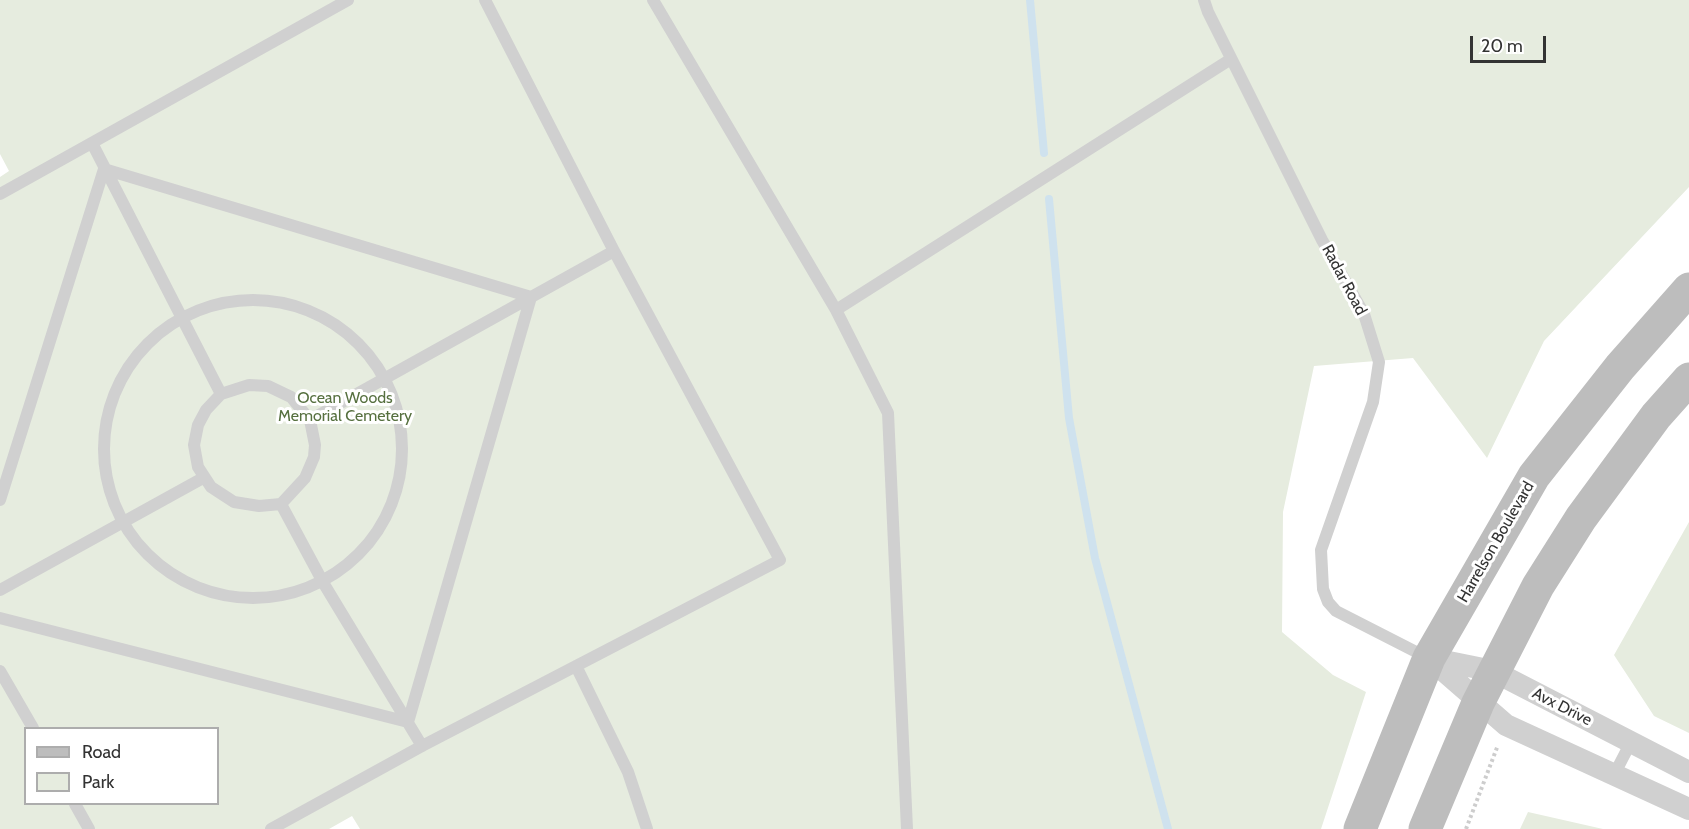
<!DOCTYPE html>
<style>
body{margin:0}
#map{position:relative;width:1689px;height:829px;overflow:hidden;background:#fff;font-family:Cabin,sans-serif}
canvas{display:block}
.legend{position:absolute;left:24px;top:727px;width:195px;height:78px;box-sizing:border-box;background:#fff;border:2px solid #adadad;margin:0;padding:8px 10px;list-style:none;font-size:18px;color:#333}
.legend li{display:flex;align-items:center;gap:12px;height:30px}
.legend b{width:30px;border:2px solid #adadad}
.scale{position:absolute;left:1470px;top:36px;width:76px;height:27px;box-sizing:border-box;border:3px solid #333;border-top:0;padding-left:8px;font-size:18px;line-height:21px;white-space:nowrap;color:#333;-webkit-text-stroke:4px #fff;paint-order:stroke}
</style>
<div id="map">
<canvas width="1689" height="829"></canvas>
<ul class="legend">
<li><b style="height:8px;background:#bdbdbd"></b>Road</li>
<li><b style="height:16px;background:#e6ecdf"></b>Park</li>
</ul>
<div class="scale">20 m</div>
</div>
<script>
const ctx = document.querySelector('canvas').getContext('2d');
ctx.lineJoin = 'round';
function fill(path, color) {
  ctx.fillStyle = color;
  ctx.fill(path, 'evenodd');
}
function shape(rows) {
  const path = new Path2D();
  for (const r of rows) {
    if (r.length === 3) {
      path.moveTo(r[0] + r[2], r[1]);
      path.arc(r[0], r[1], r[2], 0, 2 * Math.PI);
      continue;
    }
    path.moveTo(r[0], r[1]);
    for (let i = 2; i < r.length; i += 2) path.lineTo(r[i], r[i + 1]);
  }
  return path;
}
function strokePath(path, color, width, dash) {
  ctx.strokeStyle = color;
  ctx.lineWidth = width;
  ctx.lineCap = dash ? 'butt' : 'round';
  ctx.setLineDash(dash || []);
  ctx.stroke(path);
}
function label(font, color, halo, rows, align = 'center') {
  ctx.font = font + ' Cabin,sans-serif';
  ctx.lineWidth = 6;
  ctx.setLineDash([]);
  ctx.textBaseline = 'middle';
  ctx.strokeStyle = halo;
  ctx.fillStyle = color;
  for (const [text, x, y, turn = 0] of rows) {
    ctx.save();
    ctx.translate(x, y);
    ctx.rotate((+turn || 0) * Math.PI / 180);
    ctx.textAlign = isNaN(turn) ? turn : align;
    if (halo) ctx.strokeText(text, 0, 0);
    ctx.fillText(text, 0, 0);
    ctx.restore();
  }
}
fill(shape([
 [0,0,1689,0,1689,187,1544,341,1487,458,1413,358,1314,366,1283,512,1282,632,1333,675,1366,692,1321,829,360,829,352,816,329,829,0,829,0,177,9,171,0,154],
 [26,728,218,728,218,804,26,804],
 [1689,522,1689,733,1654,716,1614,655],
 [1528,812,1603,829,1520,829]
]), '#e6ecdf');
strokePath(shape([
 [1030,0,1044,153],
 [1049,199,1069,418,1095,558,1168,829]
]), '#cfe2ee', 8);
strokePath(shape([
 [1466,829,1498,745]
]), '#cdcdcd', 4, [3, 3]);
strokePath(shape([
 [653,0,836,310,888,413,907,829],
 [1204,0,1208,12,1322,240,1364,314,1379,362,1373,402,1321,550,1323,589,1328,602,1336,611,1428,658],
 [92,143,221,394],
 [0,194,348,0],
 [253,449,149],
 [836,310,1231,59],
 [249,385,268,386,291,397,310,420,315,445,314,457,305,478,281,504,259,506,234,502,211,487,198,467,194,445,198,425,206,410,221,394,249,385],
 [310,420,614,251],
 [0,500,104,169,531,297,408,722,0,618],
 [281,504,324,584,422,746],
 [0,590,203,478],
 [576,666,628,772,647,829],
 [0,671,33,728],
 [1615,773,1631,742],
 [75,804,89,829],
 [271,829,422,746,780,560,614,251,485,0]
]), '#d0d0d0', 12);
strokePath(shape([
 [1429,658,1506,725,1689,809],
 [1429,658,1493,671,1689,772]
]), '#d0d0d0', 22);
strokePath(shape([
 [1360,829,1429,658,1534,476,1620,367,1689,289],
 [1425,829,1478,703,1538,586,1581,518,1656,416,1689,379]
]), '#bdbdbd', 33);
label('16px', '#333', '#fff', [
 ["Radar Road",1344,280,62],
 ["Harrelson Boulevard",1496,542,-60],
 ["Avx Drive",1562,707,27]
]);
label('16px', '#56703f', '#fff', [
 ["Ocean Woods",345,398],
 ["Memorial Cemetery",345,416]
]);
</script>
